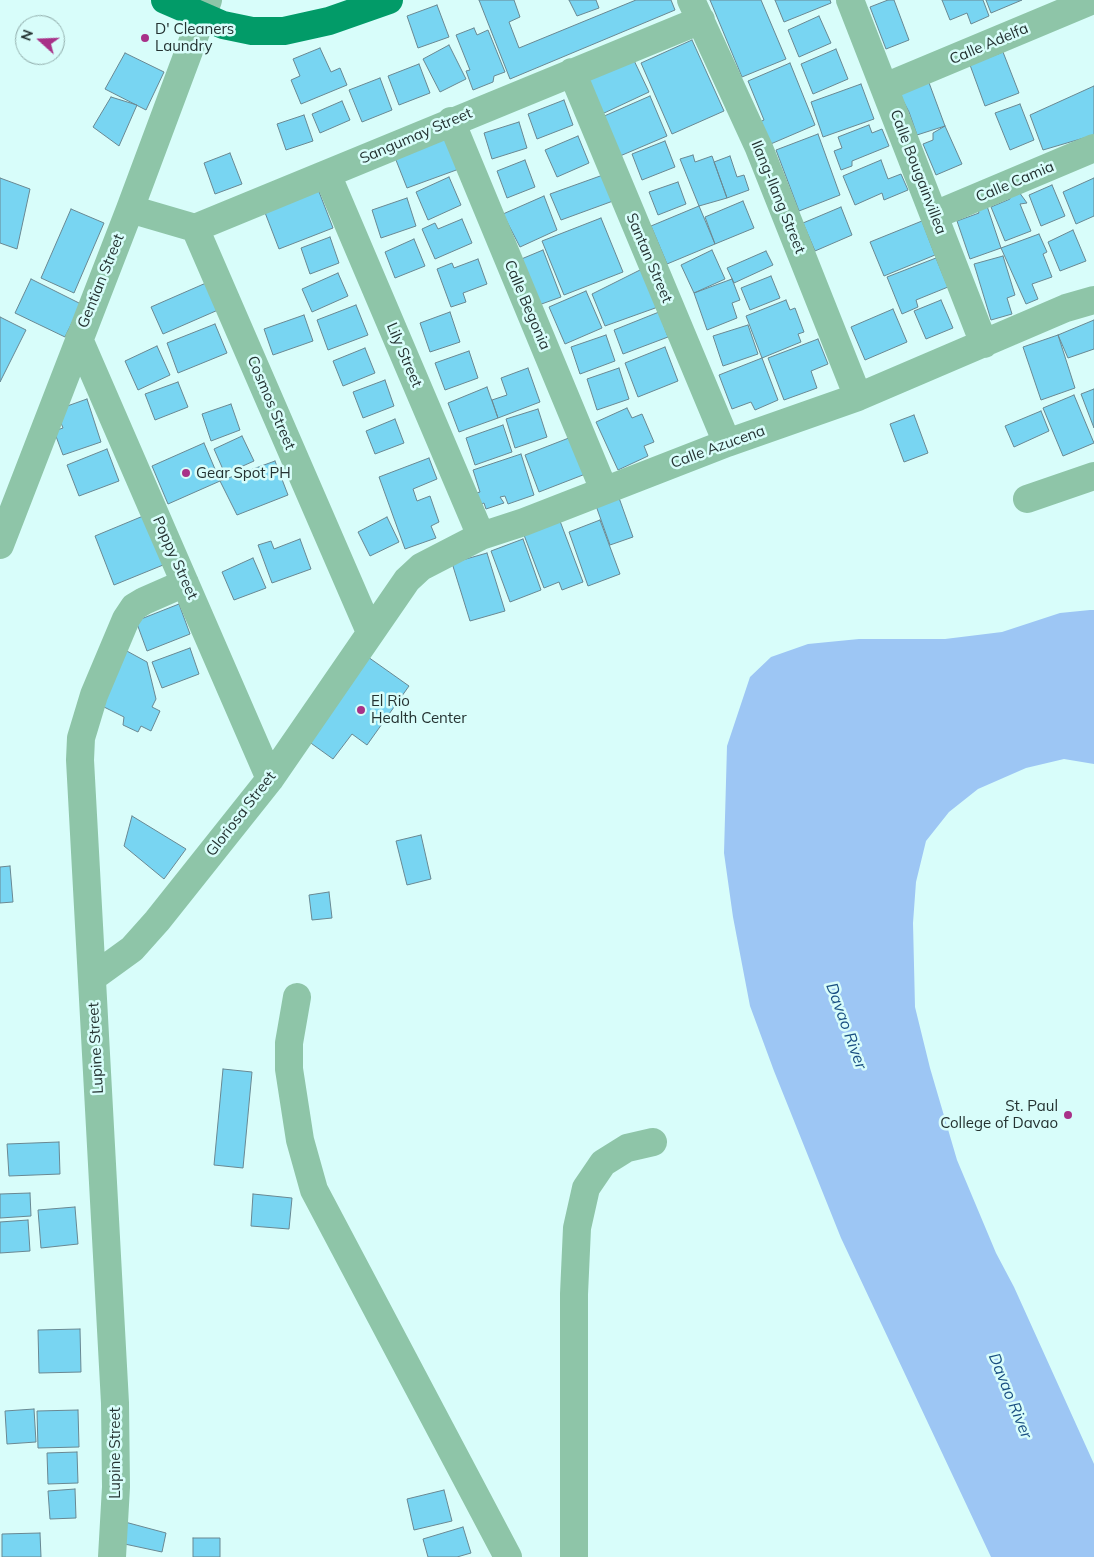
<!DOCTYPE html>
<style>
body{margin:0}
#map{position:relative;width:1094px;height:1557px;overflow:hidden;background:#d8fdfa;font-family:Mulish,sans-serif}
canvas{display:block}
.north{position:absolute;left:15px;top:15px;width:50px;height:50px;box-sizing:border-box;background:#d8fdfa;border:1px solid #90acaa;border-radius:50%;rotate:290deg;font-size:14px;font-weight:700;line-height:20px;text-align:center;color:#243231}
.north::after{content:'';display:block;margin:auto;width:18px;height:22px;background:#a83188;clip-path:polygon(50% 0,100% 100%,50% 72%,0 100%)}
</style>
<div id="map">
<canvas width="1094" height="1557"></canvas>
<div class="north">N</div>
</div>
<script>
const ctx = document.querySelector('canvas').getContext('2d');
ctx.lineJoin = 'round';
function fill(path, color) {
  ctx.fillStyle = color;
  ctx.fill(path, 'evenodd');
}
function shape(rows) {
  const path = new Path2D();
  for (const r of rows) {
    path.moveTo(r[0], r[1]);
    for (let i = 2; i < r.length; i += 2) path.lineTo(r[i], r[i + 1]);
  }
  return path;
}
function strokePath(path, color, width, dash) {
  ctx.strokeStyle = color;
  ctx.lineWidth = width;
  ctx.lineCap = dash ? 'butt' : 'round';
  ctx.setLineDash(dash || []);
  ctx.stroke(path);
}
function label(font, color, halo, rows, align = 'center') {
  ctx.font = font + ' Mulish,sans-serif';
  ctx.lineWidth = 5;
  ctx.setLineDash([]);
  ctx.textBaseline = 'middle';
  ctx.strokeStyle = halo;
  ctx.fillStyle = color;
  for (const [text, x, y, turn = 0] of rows) {
    ctx.save();
    ctx.translate(x, y);
    ctx.rotate((+turn || 0) * Math.PI / 180);
    ctx.textAlign = isNaN(turn) ? turn : align;
    if (halo) ctx.strokeText(text, 0, 0);
    ctx.fillText(text, 0, 0);
    ctx.restore();
  }
}
fill(shape([
 [1090,610,1094,610,1094,764,1064,759,1026,768,978,789,949,812,926,841,916,882,913,923,915,1007,930,1068,957,1160,996,1253,1014,1287,1094,1464,1094,1557,991,1557,841,1238,774,1071,750,1006,733,917,724,853,727,746,750,677,771,657,808,644,859,639,945,639,1002,632,1060,613]
]), '#9dc6f4');
const building = shape([
 [479,0,514,0,520,17,509,22,519,48,636,0,671,0,675,10,510,79,479,0],
 [569,0,596,0,599,8,577,16,569,0],
 [710,0,761,0,786,59,742,77,710,0],
 [775,0,830,0,831,3,784,22,775,0],
 [888,0,894,0,909,40,886,49,870,7,888,0],
 [942,0,983,0,989,16,971,24,967,13,950,20,942,0],
 [986,0,1022,0,991,13,986,0],
 [437,5,449,37,418,48,407,16,437,5],
 [819,16,831,43,799,57,788,30,819,16],
 [474,28,477,35,488,30,505,72,494,76,493,82,473,90,466,71,470,70,456,35,474,28],
 [692,40,724,111,672,134,641,63,692,40],
 [449,45,466,79,440,92,423,59,449,45],
 [320,48,331,72,340,68,347,85,301,104,291,80,300,76,293,59,320,48],
 [836,49,848,79,813,94,801,64,836,49],
 [630,52,649,92,602,114,581,75,630,52],
 [1003,52,1019,93,985,106,970,65,1003,52],
 [125,53,164,72,146,110,105,89,125,53],
 [790,63,815,125,766,146,757,123,764,120,748,81,790,63],
 [419,64,430,93,399,105,388,76,419,64],
 [380,78,392,110,362,122,349,90,380,78],
 [928,80,945,126,917,135,909,112,898,91,928,80],
 [861,84,874,119,823,137,811,102,861,84],
 [1094,86,1094,135,1043,150,1030,115,1094,86],
 [650,96,667,136,620,156,602,117,650,96],
 [111,97,137,105,119,146,93,127,111,97],
 [564,100,573,125,537,139,528,114,564,100],
 [342,101,350,120,320,133,312,114,342,101],
 [1020,104,1034,140,1010,150,995,113,1020,104],
 [304,115,313,141,286,150,277,124,304,115],
 [519,122,527,148,492,159,484,133,519,122],
 [869,125,872,133,882,129,889,146,852,161,852,166,841,170,834,151,842,148,838,137,869,125],
 [945,126,962,164,936,175,923,144,933,140,933,133,945,126],
 [818,134,840,195,799,211,776,150,818,134],
 [446,135,459,169,407,188,394,155,446,135],
 [578,136,589,163,557,177,545,150,578,136],
 [665,141,675,167,642,180,632,154,665,141],
 [230,153,242,184,215,194,204,163,230,153],
 [693,155,695,162,712,156,727,198,699,206,680,159,693,155],
 [730,156,737,177,744,175,749,190,727,198,714,162,730,156],
 [525,160,535,187,507,198,497,171,525,160],
 [881,160,888,179,901,174,908,190,884,200,882,193,855,205,843,176,881,160],
 [603,175,613,201,561,220,550,194,603,175],
 [449,177,461,205,428,220,416,192,449,177],
 [0,178,30,189,17,249,0,243,0,178],
 [1094,178,1094,216,1076,224,1063,192,1094,178],
 [678,182,686,204,658,215,649,192,678,182],
 [1052,185,1065,216,1041,226,1029,195,1052,185],
 [318,189,333,228,279,249,264,210,318,189],
 [1019,192,1027,203,1020,204,1031,231,1005,241,991,207,1010,199,1009,194,1019,192],
 [544,196,557,230,520,247,503,214,544,196],
 [407,198,416,226,381,238,372,210,407,198],
 [985,200,1001,248,970,259,957,221,979,213,975,204,985,200],
 [743,201,754,228,715,244,705,217,743,201],
 [699,206,715,244,667,264,651,226,699,206],
 [841,207,852,235,815,251,803,223,841,207],
 [71,209,104,223,74,293,41,278,71,209],
 [601,218,623,272,564,295,542,241,601,218],
 [462,219,472,243,435,259,422,229,435,223,438,229,462,219],
 [922,221,935,255,884,276,870,242,922,221],
 [1073,230,1086,261,1060,271,1048,242,1073,230],
 [1039,234,1047,252,1043,254,1052,277,1032,284,1038,299,1026,304,1001,248,1039,234],
 [330,237,339,263,310,274,301,248,330,237],
 [414,239,425,266,395,278,385,252,414,239],
 [543,250,561,297,536,306,519,260,543,250],
 [712,250,725,279,694,293,681,265,712,250],
 [766,251,773,265,734,283,727,268,766,251],
 [1003,256,1015,295,1007,298,1012,314,991,320,974,264,1003,256],
 [936,258,948,287,916,300,918,307,902,314,887,277,936,258],
 [478,259,487,284,463,293,466,302,451,307,437,269,452,263,454,268,478,259],
 [642,269,658,307,605,326,592,294,642,269],
 [338,273,348,296,312,312,302,289,338,273],
 [771,276,780,298,750,310,741,288,771,276],
 [31,279,81,304,65,337,15,313,31,279],
 [732,279,740,300,732,303,737,318,707,330,694,293,732,279],
 [206,283,218,310,163,334,151,307,206,283],
 [586,291,602,328,565,344,549,307,586,291],
 [786,300,790,310,795,308,804,332,798,334,801,342,762,358,746,316,786,300],
 [941,300,953,328,926,339,914,311,941,300],
 [356,305,368,335,328,350,317,320,356,305],
 [893,309,907,342,865,360,851,327,893,309],
 [450,312,460,342,430,352,420,323,450,312],
 [659,312,668,337,623,354,614,330,659,312],
 [304,315,313,341,273,355,264,329,304,315],
 [0,317,26,330,0,382,0,317],
 [1094,320,1094,349,1068,358,1058,335,1094,320],
 [215,324,227,353,178,373,167,343,215,324],
 [748,325,758,354,723,366,713,336,748,325],
 [606,335,615,361,580,374,571,347,606,335],
 [1058,335,1075,388,1041,400,1023,347,1058,335],
 [818,339,828,364,811,371,817,388,784,400,768,358,818,339],
 [157,346,170,375,138,390,125,361,157,346],
 [665,347,678,381,638,397,625,363,665,347],
 [365,348,375,373,343,386,333,361,365,348],
 [469,351,478,378,445,390,435,363,469,351],
 [762,358,778,400,755,410,751,402,732,409,719,375,762,358],
 [528,368,540,402,498,418,492,400,507,395,501,378,528,368],
 [619,368,629,399,597,410,587,379,619,368],
 [385,380,394,406,363,418,353,392,385,380],
 [178,382,188,407,155,420,145,394,178,382],
 [487,387,498,418,459,432,448,403,487,387],
 [1094,389,1094,428,1081,394,1094,389],
 [1074,395,1094,443,1063,456,1043,408,1074,395],
 [87,399,101,442,63,455,54,431,63,428,56,410,87,399],
 [231,404,240,430,211,441,202,414,231,404],
 [627,408,632,418,642,414,654,442,644,446,648,456,618,470,596,422,627,408],
 [538,409,547,437,515,448,506,419,538,409],
 [1041,411,1049,431,1014,447,1005,426,1041,411],
 [914,415,928,453,904,462,890,424,914,415],
 [395,419,404,443,375,454,366,431,395,419],
 [503,425,512,452,475,465,466,438,503,425],
 [242,436,254,461,225,474,214,449,242,436],
 [574,436,588,473,539,492,525,455,574,436],
 [204,443,220,481,168,504,152,466,204,443],
 [107,449,119,481,79,496,67,465,107,449],
 [521,454,534,495,508,504,505,496,500,497,504,503,486,509,484,503,477,506,473,494,480,492,473,470,521,454],
 [429,458,437,479,413,489,417,501,430,496,439,522,431,526,436,538,405,549,379,477,429,458],
 [275,461,288,495,237,515,220,481,275,461],
 [618,495,633,537,610,545,595,503,618,495],
 [148,514,168,563,114,585,95,536,148,514],
 [387,517,399,542,370,556,358,532,387,517],
 [600,520,620,574,588,586,569,532,600,520],
 [560,521,583,582,562,590,559,582,544,588,524,535,560,521],
 [300,539,311,569,272,583,258,545,271,541,274,549,300,539],
 [523,539,541,590,510,602,491,551,523,539],
 [487,553,505,611,470,621,452,563,487,553],
 [253,558,266,588,234,600,222,572,253,558],
 [179,604,190,634,147,651,136,621,179,604],
 [190,648,199,674,162,688,152,662,190,648],
 [125,650,147,662,156,699,152,707,160,711,151,731,141,726,138,732,123,725,124,717,96,703,125,650],
 [368,657,409,686,367,745,352,734,333,759,308,741,368,657],
 [132,816,186,849,164,879,124,846,132,816],
 [421,835,431,879,407,885,396,841,421,835],
 [10,866,13,902,0,903,0,867,10,866],
 [329,892,332,918,312,920,309,895,329,892],
 [223,1069,252,1072,243,1168,214,1165,223,1069],
 [59,1142,60,1174,9,1176,7,1144,59,1142],
 [30,1193,31,1216,0,1218,0,1194,30,1193],
 [253,1194,292,1198,289,1229,251,1226,253,1194],
 [75,1207,78,1244,41,1248,38,1210,75,1207],
 [28,1220,30,1251,0,1253,0,1222,28,1220],
 [80,1329,81,1372,39,1373,38,1330,80,1329],
 [34,1409,36,1442,7,1444,5,1411,34,1409],
 [78,1410,79,1447,38,1448,37,1411,78,1410],
 [77,1452,78,1483,48,1484,47,1453,77,1452],
 [75,1489,76,1518,50,1519,48,1491,75,1489],
 [444,1490,452,1521,414,1530,407,1499,444,1490],
 [125,1522,166,1533,162,1552,120,1543,125,1522],
 [463,1527,471,1553,457,1557,428,1557,423,1539,463,1527],
 [40,1533,41,1557,2,1557,2,1534,40,1533],
 [193,1538,220,1538,220,1557,193,1557,193,1538]
]);
fill(building, '#78d5f2');
strokePath(building, '#698892', 1);
strokePath(shape([
 [691,0,759,148,858,397],
 [850,0,984,344],
 [572,72,727,443],
 [885,87,1093,0],
 [451,121,604,490],
 [327,174,481,536],
 [130,209,195,228,701,20],
 [935,215,1094,148],
 [195,228,370,632],
 [79,339,270,779],
 [1027,499,1094,476],
 [0,545,130,209,208,0],
 [92,978,132,949,157,921,270,779,407,580,421,567,481,536,524,522,727,443,858,397,1066,308,1094,300],
 [297,997,289,1043,289,1069,300,1140,314,1190,508,1557],
 [112,1557,116,1487,115,1403,80,760,81,738,94,695,126,619,134,607,144,601,185,583],
 [574,1557,574,1294,577,1228,586,1188,603,1163,627,1148,653,1142]
]), '#8ec5a8', 28);
strokePath(shape([
 [165,0,223,25,252,31,284,31,329,21,389,0]
]), '#029b68', 28);
for (const [x, y, r, color] of [
 [145,38,5,"#a83188"],
 [186,473,5,"#a83188"],
 [361,710,5,"#a83188"],
 [1068,1115,5,"#a83188"]
]) {
  const dot = new Path2D();
  dot.arc(x, y, r, 0, 2 * Math.PI);
  ctx.fillStyle = color;
  ctx.fill(dot);
  strokePath(dot, '#d8fdfa', 2);
}
label('15px', '#243231', '#d8fdfa', [
 ["D' Cleaners",155,29],
 ["Laundry",155,46],
 ["Gear Spot PH",196,473],
 ["El Rio",371,701],
 ["Health Center",371,718],
 ["St. Paul",1058,1106,"right"],
 ["College of Davao",1058,1123,"right"]
], 'left');
label('15px', '#243231', '#d8fdfa', [
 ["Calle Adelfa",989,44,-23],
 ["Sangumay Street",416,136,-23],
 ["Calle Bougainvillea",918,172,69],
 ["Calle Camia",1015,182,-23],
 ["Ilang-Ilang Street",778,197,68],
 ["Santan Street",649,258,67],
 ["Gentian Street",101,281,-68],
 ["Calle Begonia",527,305,67],
 ["Lily Street",404,355,67],
 ["Cosmos Street",271,403,67],
 ["Calle Azucena",718,447,-20],
 ["Poppy Street",175,558,66],
 ["Gloriosa Street",241,814,-52],
 ["Lupine Street",96,1048,-93],
 ["Lupine Street",115,1453,-90]
]);
label('italic 16px', '#184e81', '#d8fdfa', [
 ["Davao River",846,1026,70],
 ["Davao River",1010,1396,68]
]);
</script>
